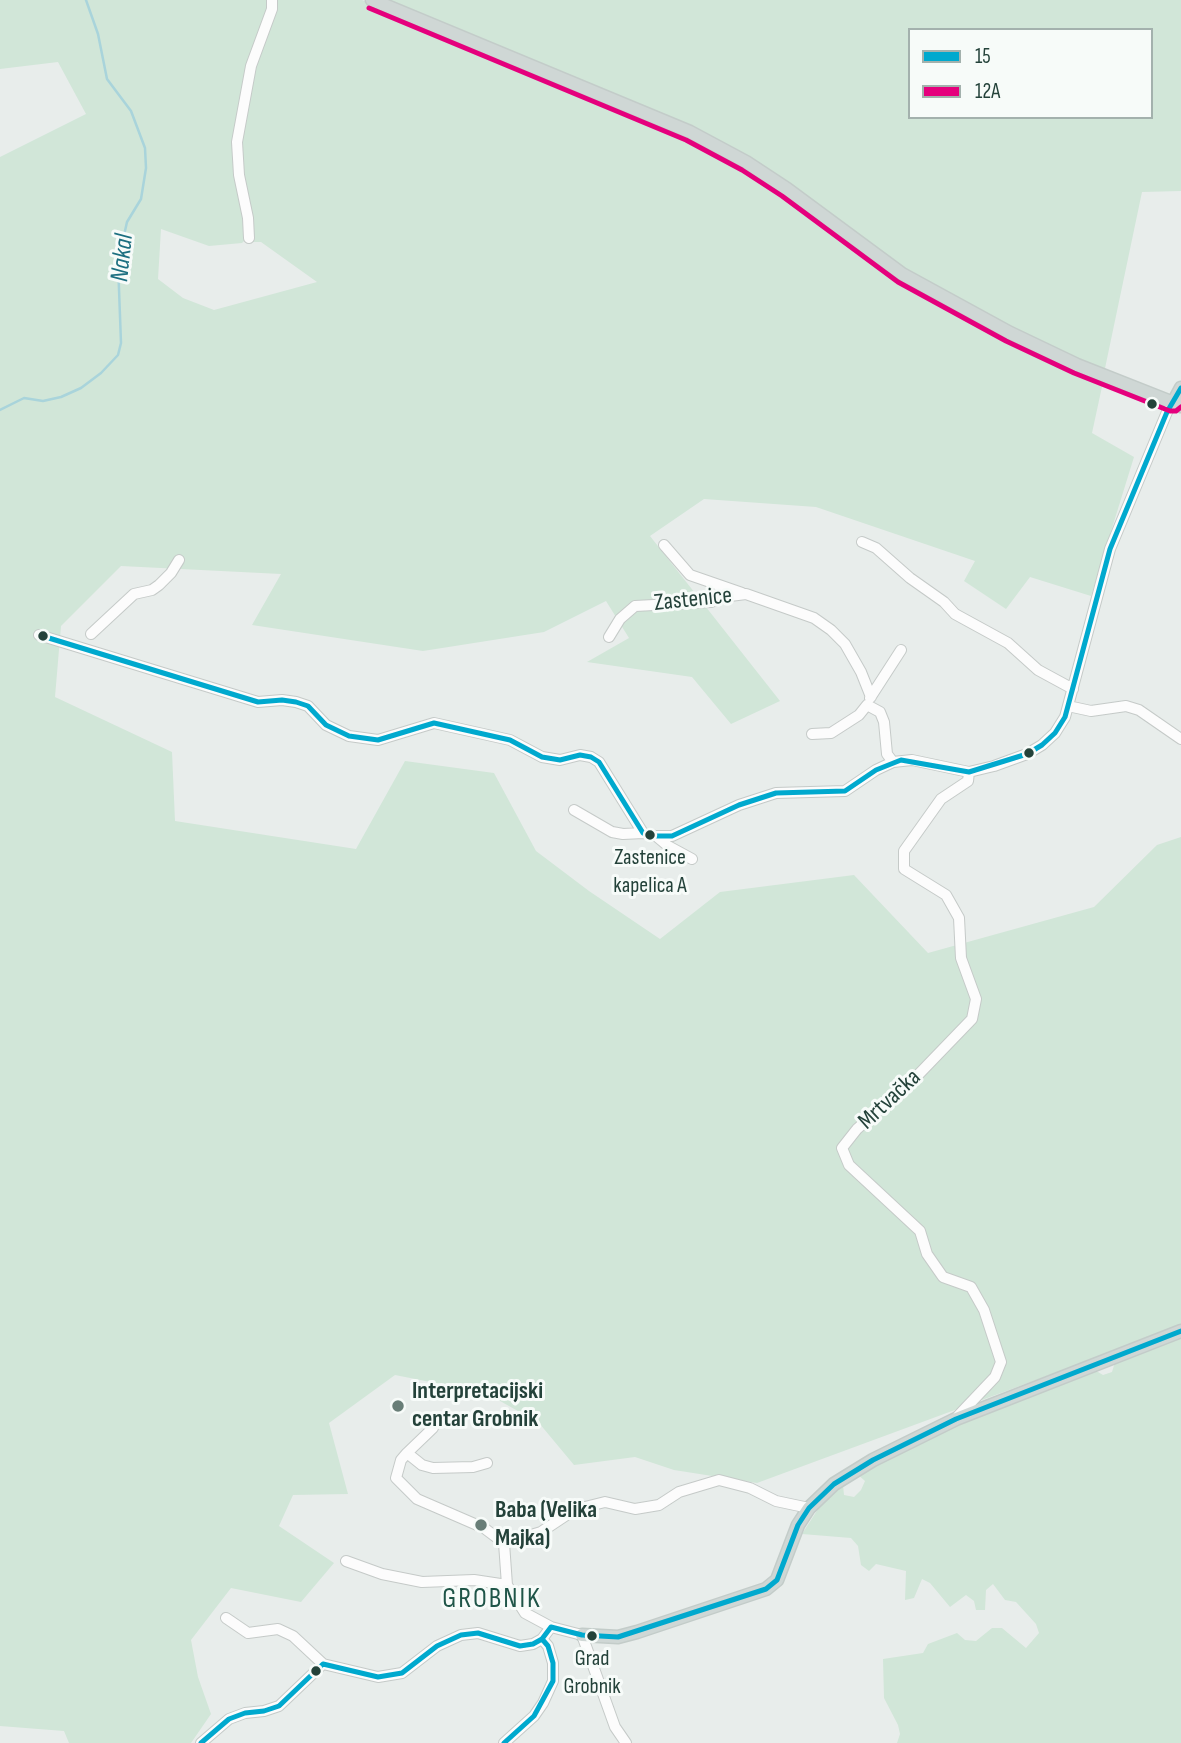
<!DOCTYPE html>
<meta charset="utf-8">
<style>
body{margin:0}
#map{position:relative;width:1181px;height:1743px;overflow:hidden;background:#e8edeb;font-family:"Sofia Sans Condensed",sans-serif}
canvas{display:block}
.legend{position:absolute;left:908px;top:28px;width:245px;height:91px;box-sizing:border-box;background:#f7fbf9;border:2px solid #a3b1ad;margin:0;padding:9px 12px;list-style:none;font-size:21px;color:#24423a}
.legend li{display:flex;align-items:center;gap:14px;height:35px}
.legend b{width:35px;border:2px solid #a3b1ad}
</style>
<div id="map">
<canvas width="1181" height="1743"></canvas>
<ul class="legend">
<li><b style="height:9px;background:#00a9ce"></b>15</li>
<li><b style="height:9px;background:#e5007d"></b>12A</li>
</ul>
</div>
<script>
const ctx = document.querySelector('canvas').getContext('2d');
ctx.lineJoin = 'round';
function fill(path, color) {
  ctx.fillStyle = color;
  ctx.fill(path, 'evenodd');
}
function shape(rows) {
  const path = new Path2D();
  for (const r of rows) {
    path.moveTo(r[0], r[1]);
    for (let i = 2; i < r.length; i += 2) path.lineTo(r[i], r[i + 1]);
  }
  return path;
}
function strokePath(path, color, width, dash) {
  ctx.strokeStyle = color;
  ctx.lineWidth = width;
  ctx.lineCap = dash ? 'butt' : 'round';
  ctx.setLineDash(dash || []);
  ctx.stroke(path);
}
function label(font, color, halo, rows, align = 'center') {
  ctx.font = font + ' "Sofia Sans Condensed",sans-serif';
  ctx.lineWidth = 6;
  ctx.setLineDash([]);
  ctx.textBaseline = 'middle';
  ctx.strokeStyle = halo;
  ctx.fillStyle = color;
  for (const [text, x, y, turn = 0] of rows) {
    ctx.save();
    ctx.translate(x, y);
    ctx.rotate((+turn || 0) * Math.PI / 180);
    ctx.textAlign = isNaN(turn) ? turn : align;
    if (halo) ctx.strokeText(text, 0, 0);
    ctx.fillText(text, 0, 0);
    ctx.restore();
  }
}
fill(shape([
 [0,0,270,0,235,145,246,234,244,241,242,243,209,246,161,229,158,279,183,298,214,310,317,282,261,242,253,242,244,185,241,142,254,70,275,0,362,0,694,140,743,166,902,280,1037,352,1103,382,1092,433,1134,457,1091,596,1030,577,1006,609,964,581,975,561,816,507,704,499,650,536,780,701,731,724,692,677,587,662,629,638,606,601,544,632,423,651,252,625,281,574,121,566,61,626,55,697,172,752,175,821,356,849,405,761,494,773,536,851,589,891,660,939,720,892,854,875,928,953,1094,907,1157,845,1181,837,1181,1324,1177,1328,757,1483,674,1470,635,1457,574,1465,539,1423,486,1393,395,1375,329,1423,348,1494,293,1495,279,1526,334,1563,301,1602,231,1588,191,1640,198,1677,211,1714,191,1743,69,1743,64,1731,0,1726,0,157,86,114,58,62,0,69],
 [383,0,1181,0,1181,191,1142,192,1104,373,922,281,749,159],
 [910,30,1151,30,1151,117,910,117],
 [1181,1335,1181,1743,897,1743,900,1734,898,1725,884,1698,883,1659,923,1653,928,1644,957,1633,965,1640,976,1641,992,1628,1002,1628,1026,1648,1039,1633,1036,1624,1016,1602,1005,1600,993,1584,986,1590,985,1610,976,1610,974,1601,966,1595,950,1607,930,1583,922,1579,914,1598,905,1600,906,1571,876,1564,869,1571,861,1565,858,1546,851,1538,802,1534,829,1492,843,1485,844,1495,854,1497,861,1490,865,1481,857,1474,948,1429,1093,1369,1103,1375,1112,1372,1115,1362]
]), '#d1e6d8');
strokePath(shape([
 [0,410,24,398,43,401,61,397,81,388,101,373,118,355,121,343,118,262,127,222,141,199,146,168,145,148,131,111,107,79,98,34,86,0]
]), '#a9d4db', 2.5);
const minor = shape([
 [249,238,248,218,239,175,237,142,251,66,272,9,272,0],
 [862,542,876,548,910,578,944,602,955,614,1008,643,1038,670,1073,689],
 [664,545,690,575,742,593],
 [91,634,134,594,152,590,159,585,171,573,179,560],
 [39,635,258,702,282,700,296,702,308,706,326,725,349,736,378,740,434,723,510,740,542,757,560,760,580,755,591,757,599,762,643,833,656,836,672,836,739,805,776,793,845,791,876,770,893,762,912,760,969,772,994,766,1027,754,1042,745,1055,733,1065,717,1110,549,1167,412,1173,403],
 [609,637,620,619,635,606,711,602,730,596,746,594,814,618,831,630,845,644,861,672,871,697],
 [870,698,901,650],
 [1068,706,1091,711,1126,706,1139,710,1181,739],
 [812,734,831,733,859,715,867,705,880,712,884,722,887,754,893,762],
 [574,810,612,832,623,834,643,833],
 [656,836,668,846,692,859],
 [958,1416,995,1377,1001,1362,984,1310,971,1287,943,1277,927,1254,920,1231,849,1165,842,1148,857,1129,917,1076,972,1019,976,999,961,958,959,918,946,895,904,869,904,851,941,799,968,781,969,772],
 [407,1453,433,1428],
 [487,1463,473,1467,433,1468,422,1465,407,1453,401,1460,396,1478,417,1499,484,1528,504,1543,507,1585],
 [504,1543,541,1532,568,1514,585,1507,605,1502,635,1509,659,1505,679,1492,719,1480,750,1488,776,1501,809,1508],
 [346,1561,382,1574,422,1582,474,1580,507,1585,525,1613,551,1627],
 [226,1618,248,1633,278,1629,293,1636,323,1664],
 [201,1743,229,1719,245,1713,264,1711,279,1706,323,1664,378,1677,402,1673,437,1646,461,1635,478,1633,520,1646,533,1644,542,1639,551,1627,582,1635,615,1727,626,1743],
 [504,1743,534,1716,543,1703,553,1681,553,1663,548,1646,542,1639]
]);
const major = shape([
 [372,0,690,132,746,162,787,189,902,274,1010,333,1077,365,1181,406],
 [1173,403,1181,388],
 [582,1635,618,1637,637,1632,766,1589,777,1580,798,1525,809,1508,834,1484,873,1460,956,1419,1181,1331]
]);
strokePath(minor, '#c5cac8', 12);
strokePath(major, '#c3ccc9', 15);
strokePath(minor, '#fcfcfc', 10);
strokePath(major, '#cfd7d5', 12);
strokePath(shape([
 [39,635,258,702,282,700,296,702,308,706,326,725,349,736,378,740,434,723,510,740,542,757,560,760,580,755,591,757,599,762,643,833,656,836,672,836,739,805,776,793,845,791,876,770,901,760,969,772,1027,754,1042,745,1055,733,1065,717,1110,549,1167,412,1181,388],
 [201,1743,229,1719,245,1713,264,1711,279,1706,323,1664,378,1677,402,1673,437,1646,461,1635,478,1633,520,1646,533,1644,542,1639,551,1627,582,1635,618,1637,766,1589,777,1580,798,1525,809,1508,834,1484,873,1460,956,1419,1181,1331],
 [504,1743,534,1716,553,1681,553,1663,548,1646,542,1639]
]), '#00a9ce', 5);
strokePath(shape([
 [369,8,686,140,742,170,782,196,898,282,1006,341,1074,373,1170,411,1176,411,1181,407]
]), '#e5007d', 5);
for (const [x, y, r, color] of [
 [1152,404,6,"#24423a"],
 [43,636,6,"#24423a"],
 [1029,753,6,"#24423a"],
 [650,835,6,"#24423a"],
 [398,1406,7,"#697e78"],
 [481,1525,7,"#697e78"],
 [592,1636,6,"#24423a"],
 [316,1671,6,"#24423a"]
]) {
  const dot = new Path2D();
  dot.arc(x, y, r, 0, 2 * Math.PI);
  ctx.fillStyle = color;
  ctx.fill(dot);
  strokePath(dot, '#f7fbf9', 2.5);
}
label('22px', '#24423a', '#f7fbf9', [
 ["Zastenice",650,858],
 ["kapelica A",650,886],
 ["Grad",592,1659],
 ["Grobnik",592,1687]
]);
label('24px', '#24423a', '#f7fbf9', [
 ["Zastenice",693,600,-6],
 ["Mrtvačka",890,1100,-43]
]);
label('bold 24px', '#24423a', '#f7fbf9', [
 ["Interpretacijski",412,1392],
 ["centar Grobnik",412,1420],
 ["Baba (Velika",495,1511],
 ["Majka)",495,1539]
], 'left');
label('italic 26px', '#1c6f80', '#f7fbf9', [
 ["Nakal",123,258,-84]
]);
ctx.letterSpacing = '2px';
label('28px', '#1f5548', '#f7fbf9', [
 ["GROBNIK",492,1600]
]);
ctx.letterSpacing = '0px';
</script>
